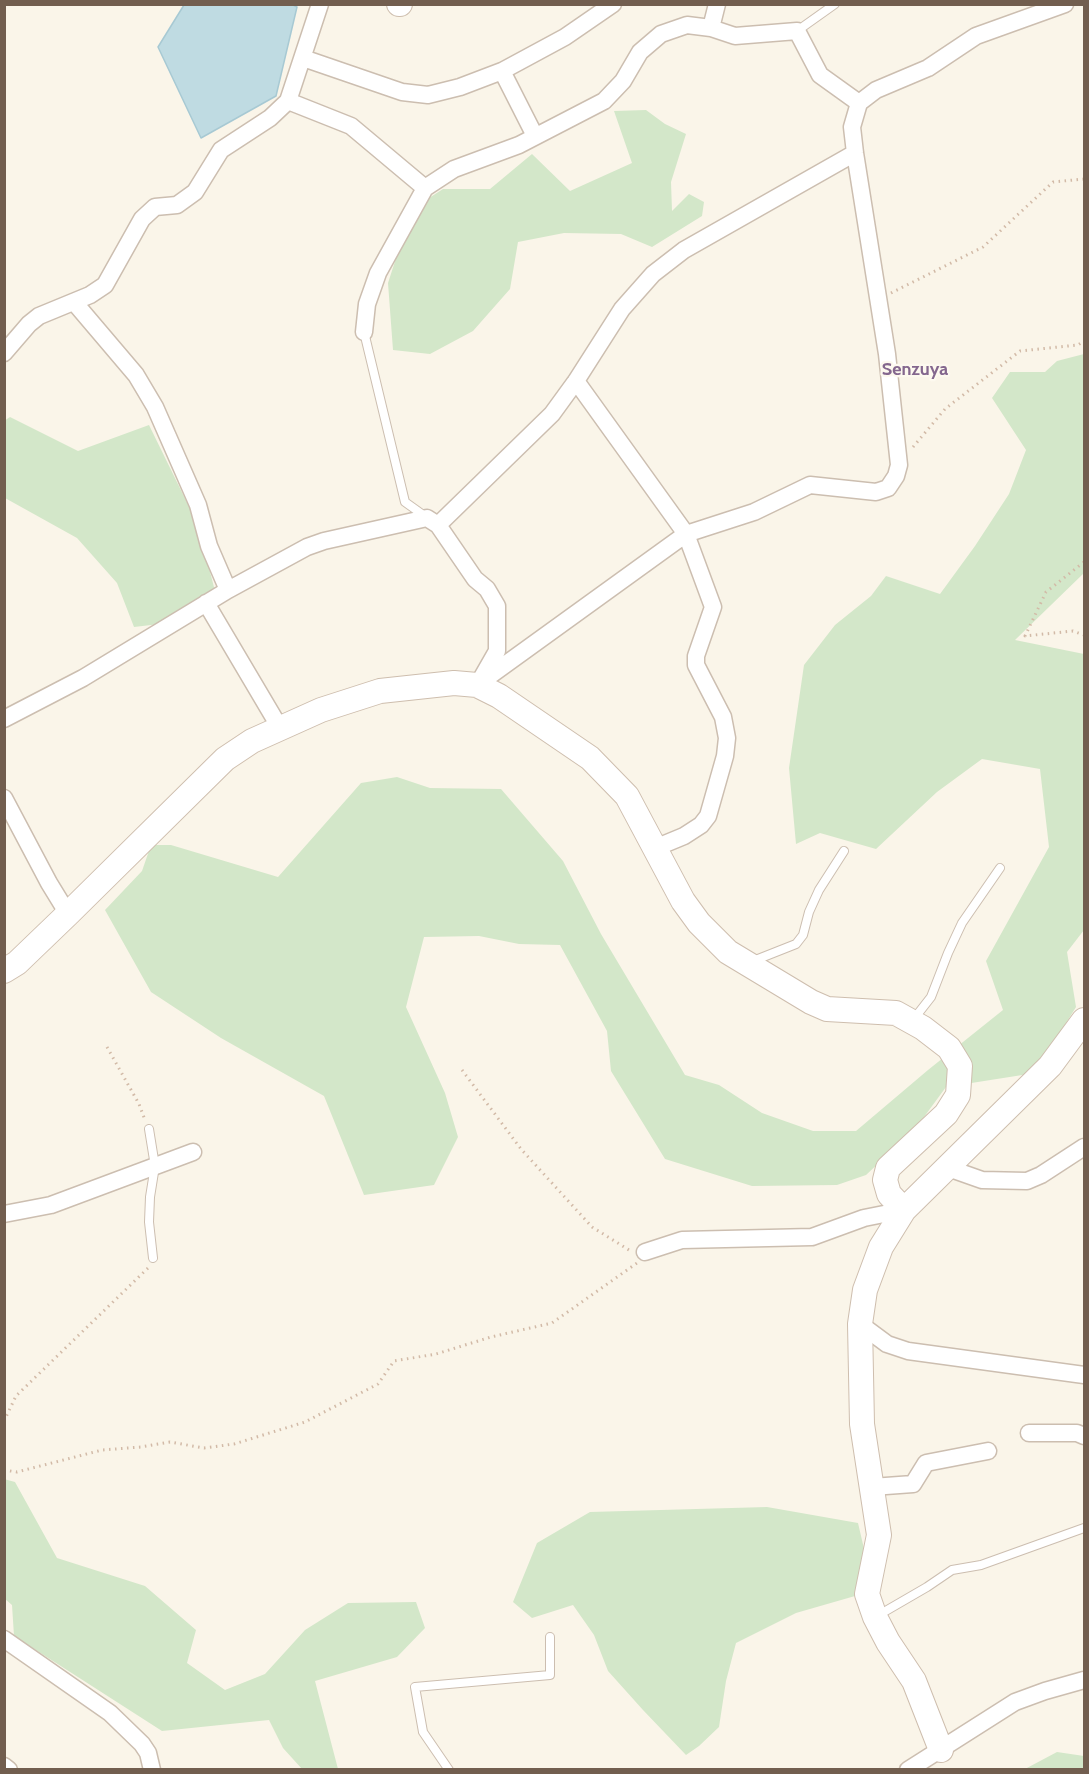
<!DOCTYPE html>
<style>
body{margin:0}
#map{position:relative;width:1089px;height:1774px;overflow:hidden;background:#faf5e9;font-family:Cabin,sans-serif}
canvas{display:block}
.frame{position:absolute;inset:0;border:6px solid #725e4f;pointer-events:none}
</style>
<div id="map">
<canvas width="1089" height="1774"></canvas>
<div class="frame"></div>
</div>
<script>
const ctx = document.querySelector('canvas').getContext('2d');
ctx.lineJoin = 'round';
function fill(path, color) {
  ctx.fillStyle = color;
  ctx.fill(path, 'evenodd');
}
function shape(rows) {
  const path = new Path2D();
  for (const r of rows) {
    path.moveTo(r[0], r[1]);
    for (let i = 2; i < r.length; i += 2) path.lineTo(r[i], r[i + 1]);
  }
  return path;
}
function strokePath(path, color, width, dash) {
  ctx.strokeStyle = color;
  ctx.lineWidth = width;
  ctx.lineCap = dash ? 'butt' : 'round';
  ctx.setLineDash(dash || []);
  ctx.stroke(path);
}
function label(font, color, halo, rows, align = 'center') {
  ctx.font = font + ' Cabin,sans-serif';
  ctx.lineWidth = 4.5;
  ctx.setLineDash([]);
  ctx.textBaseline = 'middle';
  ctx.strokeStyle = halo;
  ctx.fillStyle = color;
  for (const [text, x, y, turn = 0] of rows) {
    ctx.save();
    ctx.translate(x, y);
    ctx.rotate((+turn || 0) * Math.PI / 180);
    ctx.textAlign = isNaN(turn) ? turn : align;
    if (halo) ctx.strokeText(text, 0, 0);
    ctx.fillText(text, 0, 0);
    ctx.restore();
  }
}
fill(shape([
 [646,110,665,124,686,134,671,182,672,211,689,194,704,202,702,216,652,247,621,234,564,233,518,242,510,289,473,331,430,354,393,350,388,283,412,209,443,189,490,189,532,154,570,191,632,163,614,111],
 [1084,354,1084,573,1015,640,1084,654,1084,930,1067,952,1076,1007,1035,1073,946,1087,924,1117,898,1145,866,1175,837,1185,752,1186,665,1159,611,1071,607,1031,560,945,519,944,479,936,424,937,406,1007,445,1093,458,1137,434,1185,364,1195,324,1096,221,1038,151,992,105,910,142,871,151,845,171,845,278,877,361,783,397,777,430,788,501,789,563,861,601,934,685,1075,719,1085,762,1113,813,1131,856,1131,928,1070,1003,1010,986,961,1049,847,1040,769,982,759,937,792,876,849,820,833,796,844,789,768,804,665,835,625,871,596,886,576,940,594,975,546,1009,494,1026,450,992,398,1010,372,1045,372,1057,361],
 [10,417,78,451,149,425,198,525,216,595,168,623,134,627,117,583,77,538,5,498,4,421],
 [4,1479,15,1482,57,1558,145,1586,196,1630,187,1663,225,1690,265,1674,305,1630,348,1603,416,1602,425,1628,397,1657,315,1681,338,1769,302,1769,283,1748,269,1720,162,1731,14,1636,12,1605,5,1599],
 [767,1507,858,1523,865,1553,855,1596,796,1613,736,1643,726,1681,719,1727,699,1746,686,1755,643,1710,608,1671,594,1635,573,1605,532,1618,513,1602,537,1543,590,1512],
 [1057,1752,1084,1756,1084,1769,1025,1769]
]), '#d3e7c9');
const water = shape([
 [291,4,297,7,276,96,201,138,158,47,184,5,291,4]
]);
fill(water, '#bfdbe2');
strokePath(water, '#a7c9d3', 1.5);
const lane = shape([
 [797,31,835,4],
 [364,332,405,502,426,517],
 [753,961,796,944,803,935,809,912,819,890,844,851],
 [913,1020,931,997,948,953,962,923,1000,868],
 [149,1129,155,1166,150,1197,149,1222,153,1258],
 [877,1616,927,1587,952,1570,981,1565,1084,1528],
 [449,1770,423,1732,415,1687,550,1675,550,1637]
]);
const street = shape([
 [711,28,717,4],
 [303,58,402,92,428,95,460,87,502,71,565,37,613,4],
 [502,71,535,136],
 [288,101,351,126,425,188,454,169,519,145,604,101,623,81,640,52,661,34,687,25,711,28,735,36,797,31,820,75,859,103],
 [74,302,136,375,155,407,198,505,209,546,228,590],
 [364,332,367,304,378,273,425,188],
 [4,353,29,324,39,316,90,295,105,285,142,219,155,207,177,205,195,192,221,150,270,118,288,101,320,4],
 [576,381,686,534,713,607,696,656,696,665,723,717,727,738,725,756,708,816,701,825,684,836,655,848],
 [438,525,552,414,576,381,622,309,653,274,684,250,855,153],
 [206,603,280,728],
 [477,685,686,534,754,512,810,485,876,492,888,488,896,476,899,465,887,354,855,153,852,127,859,103,876,90,928,68,976,36,1065,4],
 [4,719,83,678,228,590,307,547,324,541,427,518,438,525,475,579,487,589,497,606,497,651,481,679],
 [4,798,49,883,68,914],
 [948,1168,982,1180,1027,1181,1041,1175,1084,1147],
 [4,1214,51,1205,193,1152],
 [645,1252,682,1240,812,1237,864,1218,904,1210],
 [860,1324,887,1344,908,1351,1084,1375],
 [1029,1433,1077,1433,1084,1436],
 [872,1487,913,1484,926,1463,988,1451],
 [4,1639,110,1713,142,1744,148,1753,152,1770],
 [4,1766,9,1770],
 [908,1770,1015,1702,1045,1691,1084,1680]
]);
const secondary = shape([
 [399,4,400,4],
 [4,971,17,963,68,914,225,759,252,741,321,710,380,691,454,683,477,685,499,696,590,758,627,796,683,901,699,923,728,952,811,1002,827,1009,896,1013,923,1028,949,1048,960,1066,958,1095,946,1114,888,1168,885,1180,889,1194,904,1210],
 [941,1750,914,1681,888,1642,875,1617,867,1594,879,1535,862,1424,860,1324,865,1290,881,1247,904,1210,1050,1066,1084,1020]
]);
strokePath(lane, '#ccbeb0', 10);
strokePath(street, '#ccbeb0', 19);
strokePath(secondary, '#cebeae', 26);
strokePath(shape([
 [891,293,983,247,1053,182,1084,179],
 [913,447,945,409,1020,351,1078,345,1084,341],
 [1084,562,1046,592,1025,636,1073,631,1084,635],
 [107,1047,139,1104,145,1120],
 [462,1070,521,1149,592,1227,629,1250],
 [4,1421,16,1396,148,1268],
 [4,1470,17,1472,102,1450,141,1447,170,1442,204,1448,234,1444,305,1422,378,1384,394,1361,436,1354,491,1337,552,1323,637,1263]
]), '#d2baa7', 3, [1.5, 4.5]);
strokePath(lane, '#fff', 8);
strokePath(street, '#fff', 16);
strokePath(secondary, '#fff', 24);
label('bold 18px', '#84678e', '#fdf9ef', [
 ["Senzuya",915,370]
]);
</script>
